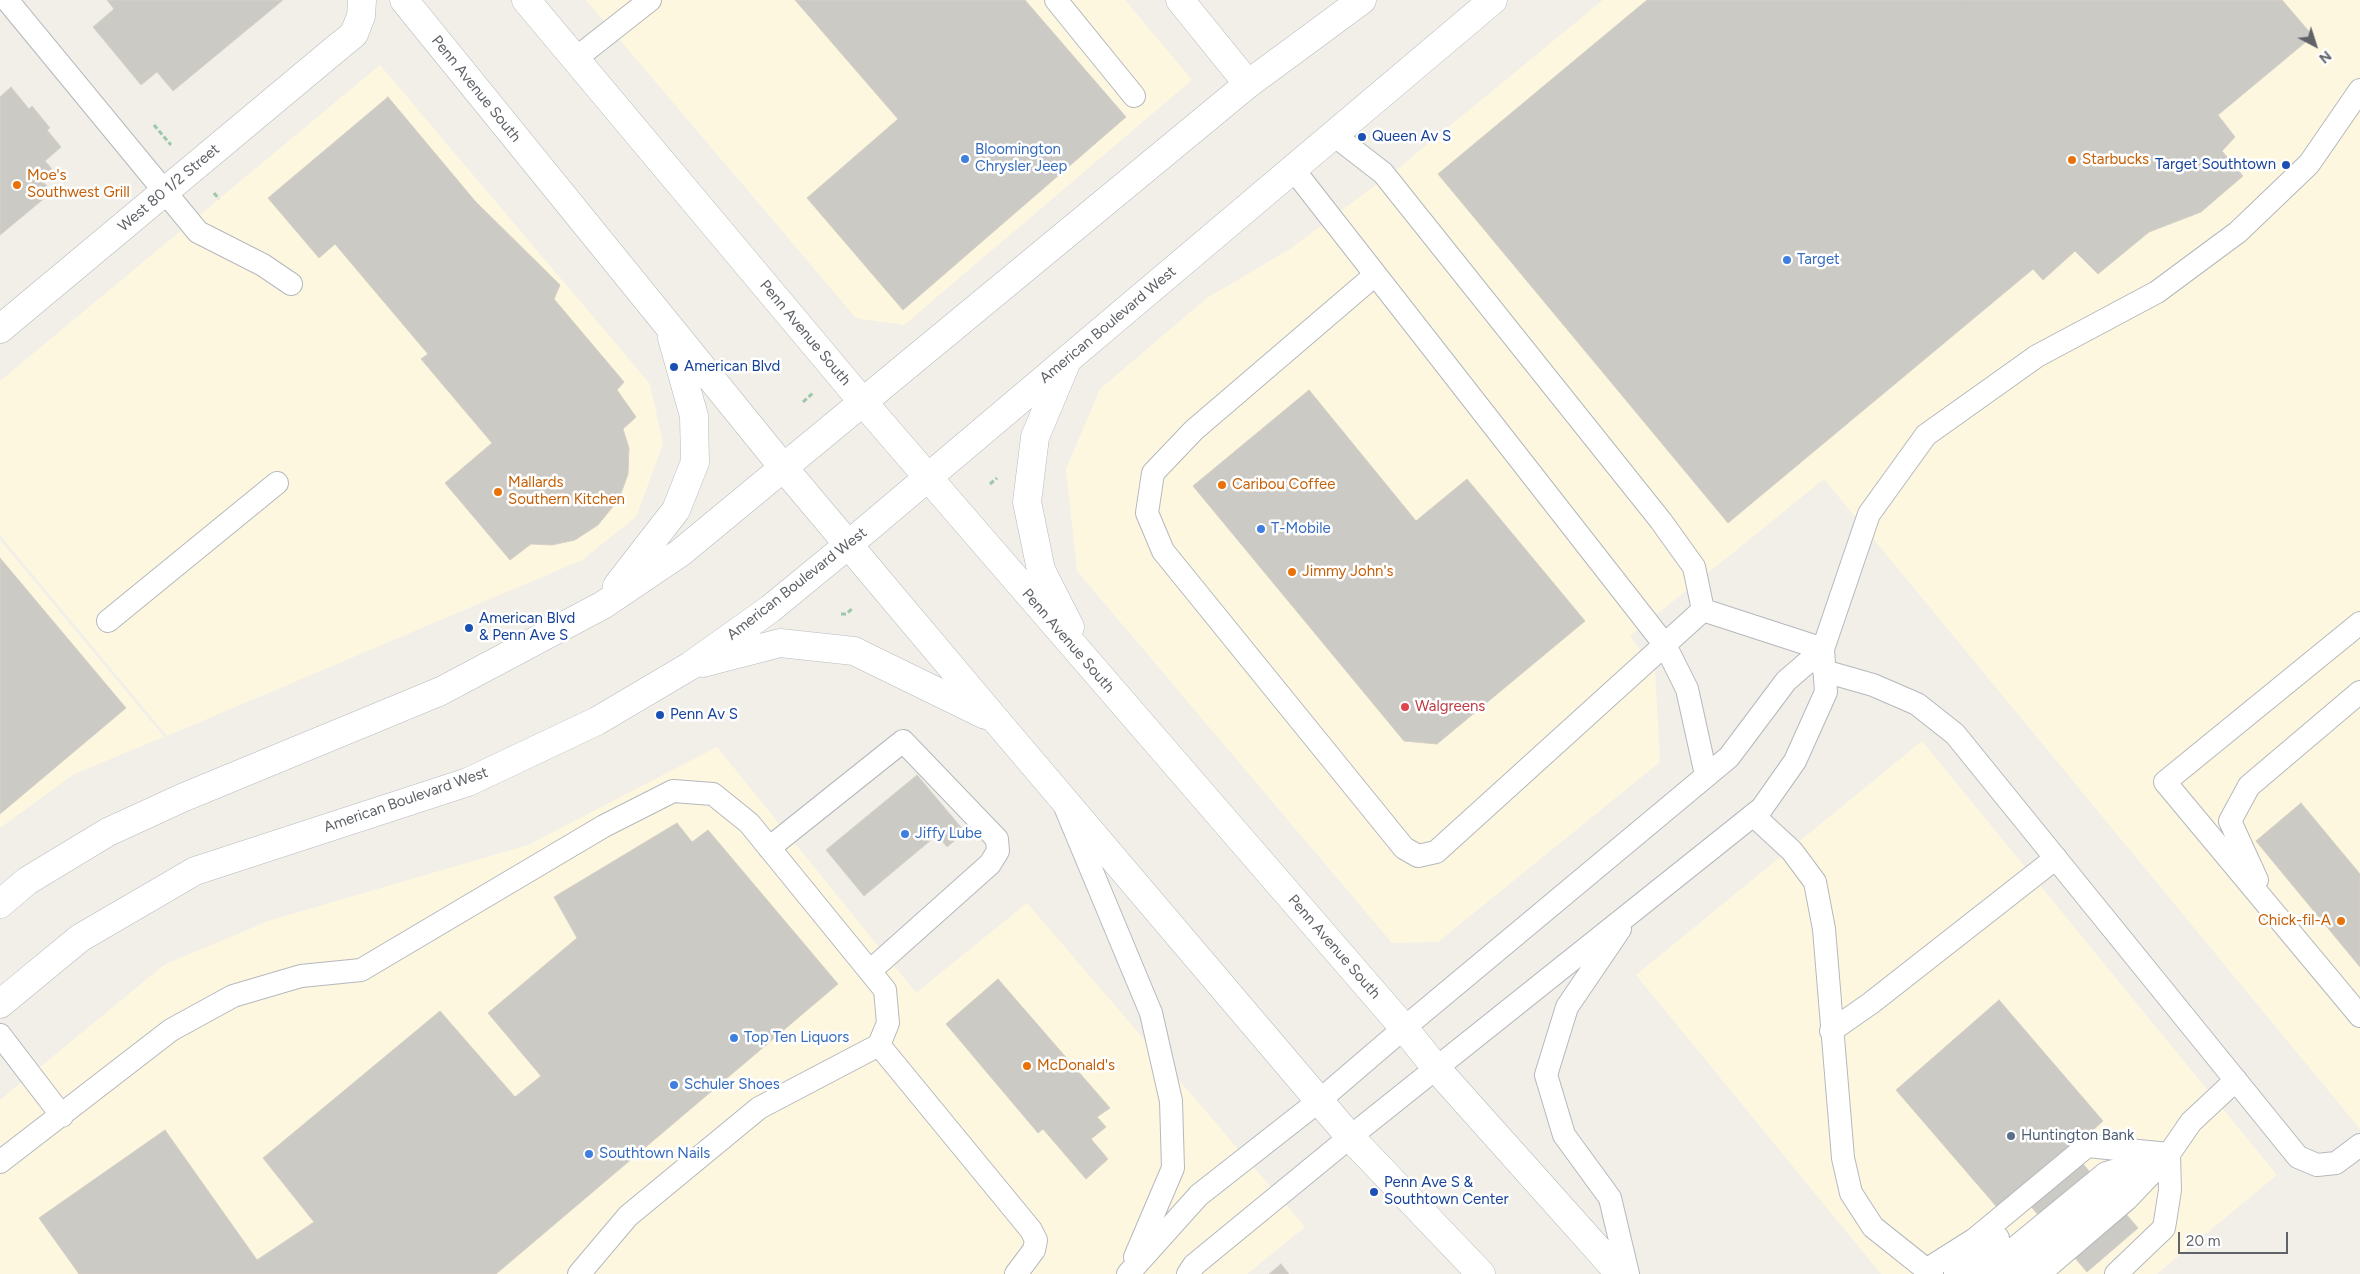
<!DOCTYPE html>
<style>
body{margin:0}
#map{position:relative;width:2360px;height:1274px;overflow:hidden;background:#f1efe8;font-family:Figtree,sans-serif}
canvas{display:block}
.north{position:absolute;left:2290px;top:20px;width:50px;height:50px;-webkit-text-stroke:4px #fff;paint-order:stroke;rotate:140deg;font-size:14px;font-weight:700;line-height:20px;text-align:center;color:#5f6368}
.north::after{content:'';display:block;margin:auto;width:18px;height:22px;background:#5f6368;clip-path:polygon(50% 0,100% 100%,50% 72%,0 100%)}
.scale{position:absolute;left:2178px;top:1232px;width:110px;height:22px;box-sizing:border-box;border:2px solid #5f6368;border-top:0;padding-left:6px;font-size:15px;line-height:18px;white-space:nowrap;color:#5f6368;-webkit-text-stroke:4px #fff;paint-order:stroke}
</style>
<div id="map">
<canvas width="2360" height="1274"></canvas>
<div class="north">N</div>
<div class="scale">20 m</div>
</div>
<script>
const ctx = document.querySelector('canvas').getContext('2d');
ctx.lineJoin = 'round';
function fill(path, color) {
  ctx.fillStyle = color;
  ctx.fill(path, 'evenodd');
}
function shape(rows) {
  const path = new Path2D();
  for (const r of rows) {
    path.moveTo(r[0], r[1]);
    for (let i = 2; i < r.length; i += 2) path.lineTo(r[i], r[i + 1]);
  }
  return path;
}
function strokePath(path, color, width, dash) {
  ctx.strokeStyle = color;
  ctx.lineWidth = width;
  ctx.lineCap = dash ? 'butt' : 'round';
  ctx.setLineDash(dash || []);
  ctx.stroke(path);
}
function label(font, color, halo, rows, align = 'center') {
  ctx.font = font + ' Figtree,sans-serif';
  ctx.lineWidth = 5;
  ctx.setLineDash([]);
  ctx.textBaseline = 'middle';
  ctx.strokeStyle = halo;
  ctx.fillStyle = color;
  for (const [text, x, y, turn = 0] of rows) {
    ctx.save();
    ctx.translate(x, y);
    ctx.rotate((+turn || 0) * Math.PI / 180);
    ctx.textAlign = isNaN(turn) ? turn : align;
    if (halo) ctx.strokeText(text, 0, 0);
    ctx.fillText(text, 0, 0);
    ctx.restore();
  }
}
fill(shape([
 [586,0,1125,0,1192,80,904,325,856,318],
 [1603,0,2360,0,2360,1129,1824,479,1630,636,1655,671,1660,762,1438,942,1392,943,1077,571,1066,469,1100,389,1207,298,1290,249,1401,166],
 [380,65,650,384,663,444,636,517,582,560,167,736,0,535,0,381],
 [0,540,164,737,74,774,0,828],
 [1922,741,2277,1175,2157,1274,1881,1274,1636,975],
 [717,747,916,993,1027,903,1305,1227,1247,1274,0,1274,0,1100,164,965,268,921,528,845]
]), '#fef7e0');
const building = shape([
 [107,0,283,0,173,91,157,72,141,85,93,27,114,9,107,0],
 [795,0,1025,0,1126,117,903,310,807,198,898,119,795,0],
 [1647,0,2282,0,2313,36,2218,115,2235,137,2222,151,2243,176,2201,212,2149,232,2098,274,2075,251,2043,280,2033,269,1728,523,1438,174,1647,0],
 [11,87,29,109,32,106,50,128,47,130,61,147,45,161,52,169,40,178,52,192,0,235,0,97,11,87],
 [388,97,475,201,560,285,554,299,624,382,617,390,636,417,623,429,629,448,628,474,619,499,598,525,575,540,552,545,531,544,510,560,445,483,492,443,421,359,428,354,335,244,319,258,268,198,388,97],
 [1309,390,1416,521,1467,479,1585,621,1437,744,1404,741,1193,486,1309,390],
 [0,558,126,708,0,814,0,558],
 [917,775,965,832,947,847,937,835,864,896,826,850,917,775],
 [2301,803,2360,874,2360,967,2256,841,2301,803],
 [677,823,692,842,708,830,838,984,496,1274,79,1274,39,1218,165,1130,257,1260,314,1222,263,1158,440,1011,515,1097,541,1076,488,1013,577,938,554,897,677,823],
 [998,979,1110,1108,1097,1117,1106,1127,1091,1139,1108,1159,1086,1179,1043,1129,1038,1133,946,1024,998,979],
 [1999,1000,2103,1121,2071,1150,2138,1228,2087,1272,2022,1196,2002,1213,1896,1090,1999,1000],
 [1281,1264,1289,1274,1269,1274,1281,1264]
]);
fill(building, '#cccac5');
strokePath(building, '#d6d1c6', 1);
const service = shape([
 [7,0,198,232,263,265,291,284],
 [1056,0,1134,96],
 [575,59,650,0],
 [1334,135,1383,173,1661,521,1694,567,1703,610],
 [1293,169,1665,645,1687,689,1706,775],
 [1375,275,1194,430,1153,473,1147,513,1163,551,1404,848,1418,856,1436,852,1703,610,1823,649],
 [108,621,277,483],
 [2360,623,2165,782,2360,1016],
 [1824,671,1873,685,1917,704,1955,734,2298,1157,2317,1165,2336,1163,2360,1145],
 [1066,809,1151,1013,1171,1101,1173,1168,1135,1257],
 [1753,815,1792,851,1815,882,1824,929,1843,1158,1851,1193,1873,1227,1932,1274],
 [769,848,903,741,997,839,998,851,990,864,870,971],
 [2257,880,2230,821,2249,786,2360,692],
 [1620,929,1567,1007,1546,1075,1564,1135,1610,1198,1628,1274],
 [1831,1031,1871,1003,2056,858],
 [0,1035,62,1116],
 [879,1045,1031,1230,1036,1240,1034,1250,1016,1274],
 [0,1162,171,1030,233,996,301,976,361,970,604,826,673,791,713,794,749,823,885,990,888,1023,879,1045,759,1108,628,1216,579,1274],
 [1926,1270,1975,1239,2087,1146,2169,1154],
 [1128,1274,1199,1195,1320,1100,1404,1028,1729,757,1786,681,1823,649],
 [1188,1274,1194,1265,1350,1137,1762,808,1795,761,1826,692,1823,649,1869,514,1926,435,2037,356,2157,292,2238,232,2309,164,2360,90],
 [1955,1274,1998,1238],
 [1983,1274,2106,1173,2159,1158],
 [2011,1274,2115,1186,2127,1179],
 [2039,1274,2127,1199,2169,1155],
 [2116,1274,2164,1228,2170,1190,2169,1154,2191,1122,2236,1080]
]);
const minor = shape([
 [1180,0,1248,84],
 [0,329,338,47]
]);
const tertiary = shape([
 [338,47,354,34,361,16,362,0]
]);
const secondary = shape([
 [404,0,783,467,995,719,1350,1137,1481,1274],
 [526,0,862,401,1404,1028,1436,1068,1620,1274],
 [1066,363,1035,437,1027,502,1041,570,1070,627],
 [617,586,676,510,695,462,694,416,672,338],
 [703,663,780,643,854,651,985,715],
 [0,904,27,881,108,832,182,798,441,691,603,605,680,553,1248,84,1362,0],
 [0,1004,80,938,195,871,468,782,597,721,690,666,770,609,848,545,1493,0]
]);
strokePath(service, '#b5b8bc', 24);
strokePath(minor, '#b5b8bc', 29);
strokePath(tertiary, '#b5b8bc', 29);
strokePath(secondary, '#b6babf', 29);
strokePath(shape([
 [154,125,171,145],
 [214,193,219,199],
 [803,402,813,393],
 [990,484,997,478],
 [841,614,846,614,853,608]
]), '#9cc7a9', 3, [5, 2.5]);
strokePath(service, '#fff', 22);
strokePath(minor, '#fff', 28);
strokePath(tertiary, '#fff', 28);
strokePath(secondary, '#fff', 28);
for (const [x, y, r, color] of [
 [1362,137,5,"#1a4fb4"],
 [965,159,5,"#3f7fe0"],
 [2072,160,5,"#e8710a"],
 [2286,165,5,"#1a4fb4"],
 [17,185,5,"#e8710a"],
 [1787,260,5,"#3f7fe0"],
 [674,367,5,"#1a4fb4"],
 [1222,485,5,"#e8710a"],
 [498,492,5,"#e8710a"],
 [1261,529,5,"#3f7fe0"],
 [1292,572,5,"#e8710a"],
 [469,628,5,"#1a4fb4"],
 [1405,707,5,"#e0444e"],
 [660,715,5,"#1a4fb4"],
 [905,834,5,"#3f7fe0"],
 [2341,921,5,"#e8710a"],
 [734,1038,5,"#3f7fe0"],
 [1027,1066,5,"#e8710a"],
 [674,1085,5,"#3f7fe0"],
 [2011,1136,5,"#5c6f8a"],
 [589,1154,5,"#3f7fe0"],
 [1374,1192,5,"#1a4fb4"]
]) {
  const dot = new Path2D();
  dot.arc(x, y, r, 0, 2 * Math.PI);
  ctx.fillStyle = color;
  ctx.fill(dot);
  strokePath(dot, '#fff', 2);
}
label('15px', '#5f6368', '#fff', [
 ["Penn Avenue South",476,89,51],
 ["West 80 1/2 Street",169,188,-40],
 ["American Boulevard West",1108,325,-40],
 ["Penn Avenue South",805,333,50],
 ["American Boulevard West",797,584,-38],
 ["Penn Avenue South",1068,641,49],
 ["American Boulevard West",406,800,-19],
 ["Penn Avenue South",1334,947,49]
]);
label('15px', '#164399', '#fff', [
 ["Queen Av S",1372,137],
 ["Target Southtown",2276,165,"right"],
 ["American Blvd",684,367],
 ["American Blvd",479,619],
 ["& Penn Ave S",479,636],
 ["Penn Av S",670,715],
 ["Penn Ave S &",1384,1183],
 ["Southtown Center",1384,1200]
], 'left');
label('15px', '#366cbe', '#fff', [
 ["Bloomington",975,150],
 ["Chrysler Jeep",975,167],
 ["Target",1797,260],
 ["T-Mobile",1271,529],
 ["Jiffy Lube",915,834],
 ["Top Ten Liquors",744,1038],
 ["Schuler Shoes",684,1085],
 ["Southtown Nails",599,1154]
], 'left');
label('15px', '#c56008', '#fff', [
 ["Starbucks",2082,160],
 ["Moe's",27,176],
 ["Southwest Grill",27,193],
 ["Mallards",508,483],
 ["Southern Kitchen",508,500],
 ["Caribou Coffee",1232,485],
 ["Jimmy John's",1302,572],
 ["Chick-fil-A",2331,921,"right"],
 ["McDonald's",1037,1066]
], 'left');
label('15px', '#be3a42', '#fff', [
 ["Walgreens",1415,707]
], 'left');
label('15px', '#4e5e75', '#fff', [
 ["Huntington Bank",2021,1136]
], 'left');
</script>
